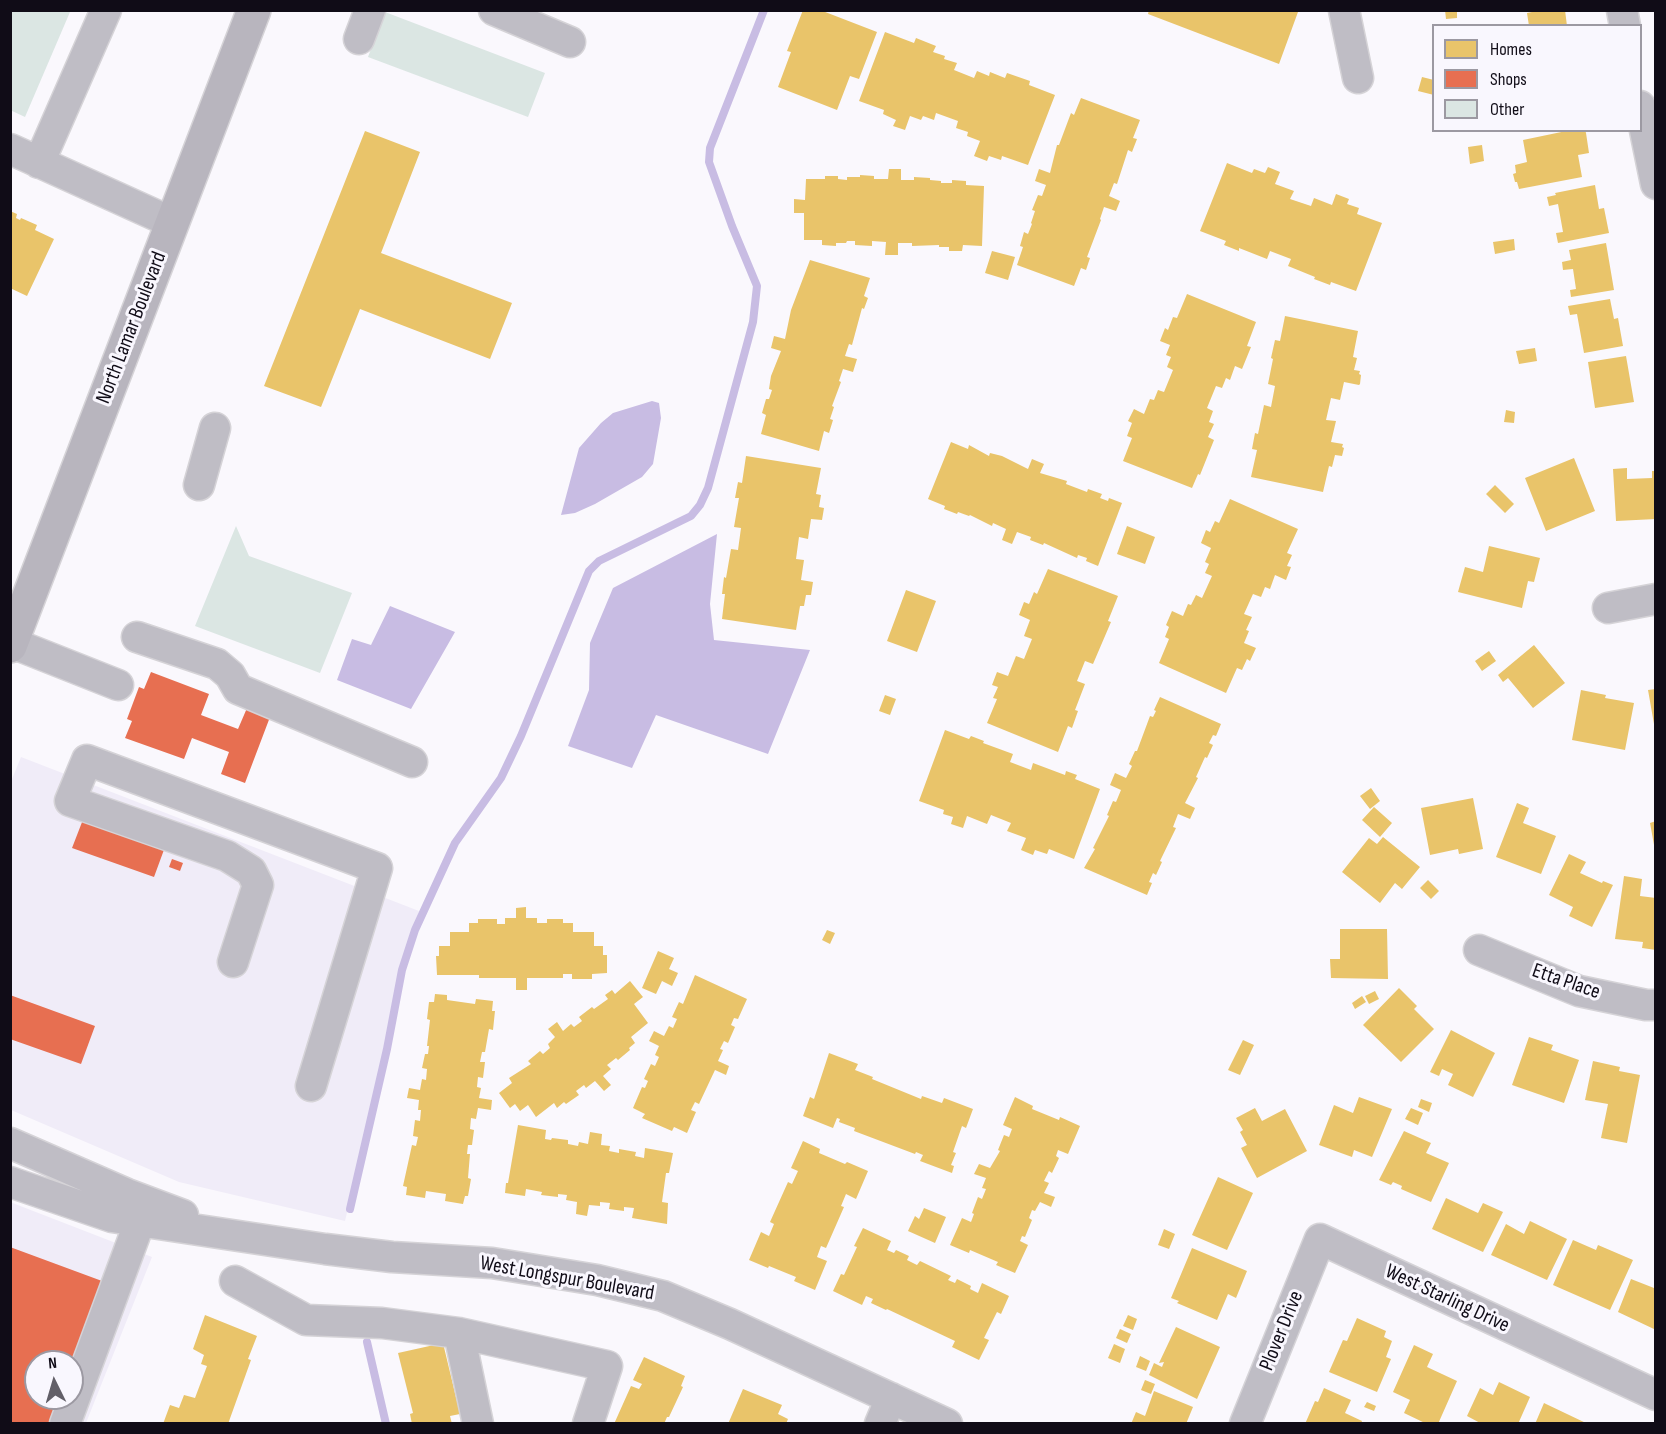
<!DOCTYPE html>
<style>
body{margin:0}
#map{position:relative;width:1666px;height:1434px;overflow:hidden;background:#faf8fd;font-family:"Sofia Sans Condensed",sans-serif}
canvas{display:block}
.frame{position:absolute;inset:0;border:12px solid #100c17;pointer-events:none}
.legend{position:absolute;left:1432px;top:24px;width:210px;height:108px;box-sizing:border-box;background:#f9f7fe;border:2px solid #9c99a2;margin:0;padding:8px 10px;list-style:none;font-size:18px;color:#100c17}
.legend li{display:flex;align-items:center;gap:12px;height:30px}
.legend b{width:30px;border:2px solid #9c99a2}
.north{position:absolute;left:24px;top:1350px;width:60px;height:60px;box-sizing:border-box;background:#f9f7fe;border:2px solid #9c99a2;border-radius:50%;rotate:355deg;font-size:16px;font-weight:700;line-height:24px;text-align:center;color:#100c17}
.north::after{content:'';display:block;margin:auto;width:21px;height:27px;background:#625f68;clip-path:polygon(50% 0,100% 100%,50% 72%,0 100%)}
</style>
<div id="map">
<canvas width="1666" height="1434"></canvas>
<div class="frame"></div>
<ul class="legend">
<li><b style="height:16px;background:#e9c46a"></b>Homes</li>
<li><b style="height:16px;background:#e76f51"></b>Shops</li>
<li><b style="height:16px;background:#dbe6e3"></b>Other</li>
</ul>
<div class="north">N</div>
</div>
<script>
const ctx = document.querySelector('canvas').getContext('2d');
ctx.lineJoin = 'round';
function fill(path, color) {
  ctx.fillStyle = color;
  ctx.fill(path, 'evenodd');
}
function shape(rows) {
  const path = new Path2D();
  for (const r of rows) {
    path.moveTo(r[0], r[1]);
    for (let i = 2; i < r.length; i += 2) path.lineTo(r[i], r[i + 1]);
  }
  return path;
}
function strokePath(path, color, width, dash) {
  ctx.strokeStyle = color;
  ctx.lineWidth = width;
  ctx.lineCap = dash ? 'butt' : 'round';
  ctx.setLineDash(dash || []);
  ctx.stroke(path);
}
function label(font, color, halo, rows, align = 'center') {
  ctx.font = font + ' "Sofia Sans Condensed",sans-serif';
  ctx.lineWidth = 6;
  ctx.setLineDash([]);
  ctx.textBaseline = 'middle';
  ctx.strokeStyle = halo;
  ctx.fillStyle = color;
  for (const [text, x, y, turn = 0] of rows) {
    ctx.save();
    ctx.translate(x, y);
    ctx.rotate((+turn || 0) * Math.PI / 180);
    ctx.textAlign = isNaN(turn) ? turn : align;
    if (halo) ctx.strokeText(text, 0, 0);
    ctx.fillText(text, 0, 0);
    ctx.restore();
  }
}
fill(shape([
 [21,757,419,911,345,1221,179,1182,11,1110,10,784],
 [10,1202,152,1257,86,1423,11,1423],
 [36,1362,72,1362,72,1398,36,1398]
]), '#f0ecf8');
fill(shape([
 [652,401,659,403,661,418,653,464,642,477,595,504,575,513,561,515,579,448,601,423,613,413],
 [717,534,710,604,714,640,810,650,768,754,656,715,632,768,568,746,589,690,590,643,613,588],
 [390,606,455,632,411,709,337,680,352,639,371,645]
]), '#c8bce3');
fill(shape([
 [803,10,820,10,877,32,859,79,850,76,837,110,778,87,791,52,787,51],
 [1149,10,1294,10,1298,12,1279,64,1148,14],
 [1445,10,1457,10,1457,18,1446,19],
 [1542,10,1565,10,1567,26,1529,26,1527,13],
 [885,32,914,43,916,38,936,46,933,52,945,56,944,59,957,63,954,70,974,78,977,71,989,76,990,72,1005,78,1007,73,1030,81,1029,85,1055,95,1028,165,1002,156,1001,160,989,156,987,161,974,156,980,141,967,136,968,132,956,128,958,121,936,113,934,120,923,116,921,120,910,116,905,130,893,126,896,120,883,114,884,110,859,101],
 [1422,77,1434,80,1434,95,1418,91],
 [1081,98,1140,120,1133,138,1137,139,1132,152,1128,150,1117,184,1114,183,1109,196,1120,201,1116,211,1104,207,1100,219,1101,220,1087,257,1090,258,1086,270,1081,268,1074,286,1017,265,1023,247,1020,246,1024,232,1028,234,1032,224,1031,223,1035,211,1032,210,1038,195,1042,196,1046,185,1035,181,1039,169,1050,173,1057,145,1059,145,1071,113,1074,115],
 [1571,130,1585,130,1586,133,1589,153,1578,155,1582,177,1519,189,1517,182,1515,182,1513,174,1516,173,1515,165,1527,162,1523,140],
 [365,131,420,152,381,253,512,303,490,359,360,309,321,407,264,386],
 [1482,145,1484,161,1470,164,1468,147],
 [1227,163,1252,173,1254,169,1265,173,1268,167,1280,172,1275,184,1294,191,1290,199,1311,206,1314,198,1332,205,1336,194,1349,199,1347,204,1359,208,1357,214,1382,223,1356,291,1331,282,1330,285,1314,279,1315,277,1288,266,1291,259,1270,251,1267,259,1239,248,1239,251,1224,245,1226,241,1200,231],
 [889,169,901,169,901,180,914,180,914,177,930,178,930,180,941,181,941,183,952,183,952,180,966,181,966,185,984,186,982,246,963,245,962,251,949,251,949,247,939,247,939,245,912,246,912,243,898,243,898,255,885,255,886,242,872,241,872,246,855,245,855,241,847,241,846,243,836,243,836,246,822,245,822,240,804,240,804,213,794,213,794,199,805,200,806,179,825,179,825,176,838,176,838,179,847,180,847,177,860,177,860,175,874,176,874,179,888,179],
 [1595,185,1599,209,1604,208,1609,233,1558,243,1556,233,1563,232,1558,204,1549,206,1547,197,1556,195,1555,193],
 [10,211,17,214,16,218,20,220,21,218,37,225,35,230,54,239,27,296,10,288],
 [1514,239,1515,250,1495,254,1493,242],
 [1606,243,1614,290,1571,297,1570,290,1576,289,1573,269,1563,270,1562,262,1571,260,1569,250],
 [992,251,1015,257,1008,280,985,273],
 [810,260,870,278,864,296,868,298,864,309,862,308,852,345,849,344,845,356,857,359,853,372,843,369,839,381,841,382,832,406,834,407,830,419,833,420,829,433,824,431,819,451,761,434,766,415,762,413,766,399,769,399,772,390,769,389,771,376,781,351,771,348,774,336,785,339,791,310],
 [1187,294,1256,322,1247,346,1251,347,1242,369,1235,366,1230,380,1226,378,1222,388,1216,386,1207,408,1213,411,1209,422,1214,424,1208,437,1214,440,1200,475,1198,474,1192,488,1123,461,1132,438,1127,436,1132,423,1128,421,1134,409,1144,414,1150,399,1154,400,1158,390,1164,392,1173,370,1167,367,1171,357,1166,355,1170,345,1160,341,1165,328,1168,330,1173,317,1177,318],
 [1610,299,1614,319,1618,318,1623,346,1584,353,1577,314,1570,315,1568,306],
 [1285,316,1358,331,1353,357,1357,358,1354,370,1360,371,1359,374,1361,375,1360,384,1359,385,1344,382,1340,400,1331,398,1326,420,1336,421,1331,442,1343,444,1342,447,1344,448,1342,456,1335,455,1332,467,1329,466,1323,492,1251,477,1257,450,1252,449,1255,433,1258,434,1264,405,1271,407,1275,386,1268,384,1273,359,1271,358,1275,340,1280,341],
 [1535,348,1537,361,1519,364,1516,351],
 [1626,356,1634,402,1595,408,1588,362],
 [1506,410,1515,412,1514,423,1504,422],
 [951,442,968,449,969,445,989,456,990,453,1002,456,1028,469,1032,459,1044,464,1040,473,1067,481,1066,484,1087,492,1088,489,1102,494,1100,498,1108,501,1109,498,1122,503,1098,566,1086,561,1087,558,1078,555,1077,558,1044,543,1043,545,1030,540,1031,537,1017,532,1012,544,1002,540,1006,529,993,523,992,526,970,515,969,516,958,512,957,514,944,509,945,506,928,499],
 [746,456,821,468,816,494,821,495,819,507,824,508,822,520,811,519,808,539,799,537,796,559,804,560,801,580,813,582,811,595,806,595,804,606,800,606,796,630,722,619,725,594,722,594,724,577,726,578,731,549,738,550,741,528,734,527,739,498,735,498,738,482,742,483],
 [1574,458,1595,511,1546,531,1525,478],
 [1627,468,1627,479,1652,478,1652,471,1656,471,1656,519,1616,521,1613,469],
 [1495,485,1514,504,1505,513,1486,494],
 [1230,499,1298,529,1287,553,1292,555,1287,566,1291,567,1286,580,1275,575,1270,589,1265,587,1261,597,1253,594,1244,614,1252,617,1246,630,1249,631,1244,643,1256,648,1250,661,1247,659,1242,670,1237,668,1226,693,1159,663,1169,639,1165,637,1169,627,1166,625,1172,611,1183,616,1188,604,1191,605,1196,595,1202,598,1212,576,1205,573,1209,564,1205,562,1211,548,1201,543,1206,530,1210,532,1215,521,1219,523],
 [1127,526,1155,537,1145,564,1117,554],
 [1489,546,1540,558,1534,582,1528,581,1522,608,1458,592,1465,567,1483,572],
 [1048,569,1118,596,1108,621,1111,622,1093,664,1085,661,1077,681,1085,684,1075,710,1078,711,1072,728,1068,726,1058,752,987,723,997,699,993,698,998,687,992,685,997,672,1008,676,1016,656,1024,659,1032,639,1024,636,1030,620,1019,615,1024,602,1029,604,1034,592,1037,594],
 [906,590,936,601,917,652,887,641],
 [1534,645,1565,683,1533,708,1508,678,1503,682,1498,675],
 [1489,651,1496,661,1482,671,1475,661],
 [1656,689,1656,724,1654,724,1648,690],
 [1581,690,1606,695,1605,698,1634,703,1625,750,1572,740],
 [885,695,896,699,890,715,879,711],
 [1160,697,1221,724,1216,736,1213,735,1209,743,1213,745,1207,758,1205,757,1196,777,1198,778,1185,803,1195,808,1190,819,1178,814,1173,827,1176,828,1160,861,1162,862,1156,875,1153,873,1149,882,1152,883,1147,895,1084,868,1095,849,1093,848,1109,816,1107,815,1113,801,1116,802,1121,790,1110,785,1115,773,1126,778,1132,766,1129,764,1135,751,1137,751,1150,716,1153,717,1156,711,1154,710],
 [945,730,969,739,971,736,984,741,983,743,1013,754,1010,762,1031,770,1033,763,1065,775,1066,771,1077,775,1075,779,1100,789,1074,859,1049,849,1047,854,1035,850,1033,855,1021,850,1026,838,1007,831,1011,823,991,815,987,824,967,816,963,828,951,824,953,817,943,814,944,810,919,801],
 [1371,788,1380,801,1370,809,1360,796],
 [1473,798,1483,849,1459,854,1458,849,1430,855,1421,808],
 [1517,803,1529,808,1523,823,1556,836,1541,874,1496,857],
 [1374,807,1392,823,1380,837,1362,820],
 [1656,821,1656,845,1654,845,1650,823],
 [1383,837,1420,867,1402,889,1395,883,1380,903,1342,872,1369,838,1377,844],
 [1569,854,1586,862,1580,873,1602,883,1603,881,1613,885,1592,927,1569,916,1573,907,1549,895],
 [1624,876,1642,879,1640,896,1656,898,1656,950,1642,948,1643,942,1615,939],
 [1428,880,1439,891,1431,899,1420,888],
 [526,907,526,918,537,918,537,923,547,923,547,919,563,919,563,923,573,923,573,932,594,932,594,946,603,946,603,955,607,955,607,973,592,974,592,979,572,979,572,974,563,974,563,978,527,978,527,990,516,990,516,978,479,978,479,975,437,975,436,956,439,956,439,946,450,946,450,932,469,932,469,923,478,923,478,919,497,919,497,924,505,924,505,918,516,918,516,908],
 [1340,929,1387,929,1388,979,1331,978,1330,959,1340,959],
 [827,930,835,933,830,944,822,940],
 [658,951,674,958,669,969,678,973,672,986,662,981,656,994,642,988],
 [695,975,747,999,738,1019,734,1018,731,1025,735,1027,728,1043,724,1041,720,1049,723,1050,718,1061,729,1066,726,1075,715,1070,699,1104,695,1102,691,1110,696,1112,687,1133,674,1127,672,1131,642,1118,645,1114,633,1108,642,1087,645,1088,648,1081,644,1079,651,1064,655,1066,659,1057,655,1055,659,1046,649,1041,654,1031,664,1036,669,1026,673,1028,677,1019,672,1017,679,1002,683,1004],
 [630,981,643,997,634,1004,648,1023,631,1037,635,1043,629,1048,630,1050,618,1060,616,1058,607,1065,611,1069,603,1076,611,1085,604,1091,595,1081,586,1088,584,1085,576,1091,579,1095,566,1104,564,1102,557,1108,554,1103,536,1117,528,1105,520,1111,515,1104,510,1108,499,1093,512,1083,509,1078,531,1064,528,1061,540,1051,543,1054,550,1048,548,1044,555,1037,548,1029,557,1022,563,1031,571,1024,574,1027,582,1021,579,1017,592,1007,594,1009,608,999,605,995,612,990,615,994],
 [1399,988,1417,1006,1414,1009,1434,1029,1401,1062,1363,1025],
 [1375,991,1379,999,1369,1004,1365,996],
 [435,994,447,995,447,1000,475,1004,476,999,493,1001,492,1011,495,1011,493,1030,489,1029,485,1052,482,1052,480,1062,485,1062,483,1078,478,1077,477,1087,481,1088,479,1098,492,1100,491,1110,478,1108,476,1119,471,1118,470,1129,474,1130,472,1145,468,1145,467,1154,470,1154,468,1178,471,1179,468,1196,465,1196,463,1204,445,1201,446,1194,426,1191,425,1198,406,1195,407,1187,403,1186,412,1145,416,1146,418,1137,413,1136,415,1120,420,1121,421,1110,418,1110,419,1100,407,1098,409,1088,420,1090,422,1079,426,1080,427,1069,422,1068,425,1054,428,1054,429,1046,427,1046,430,1020,427,1019,429,1002,434,1002],
 [1362,996,1366,1002,1355,1009,1352,1003],
 [1451,1030,1495,1053,1473,1097,1448,1085,1453,1074,1442,1069,1439,1076,1430,1072],
 [1529,1037,1553,1045,1551,1050,1579,1060,1564,1103,1512,1085],
 [1243,1040,1254,1045,1240,1075,1228,1070],
 [829,1053,858,1064,855,1070,873,1077,872,1079,921,1099,922,1096,942,1103,944,1098,973,1109,966,1128,962,1126,953,1152,956,1153,951,1165,954,1166,952,1173,920,1161,923,1155,916,1152,915,1154,854,1131,855,1128,839,1122,840,1119,837,1118,833,1128,803,1116,810,1097,814,1099],
 [1593,1061,1620,1067,1619,1071,1640,1075,1627,1143,1601,1138,1608,1104,1585,1100],
 [1015,1097,1033,1106,1032,1109,1059,1120,1060,1117,1080,1126,1068,1154,1058,1150,1056,1156,1059,1158,1052,1173,1049,1171,1044,1181,1049,1183,1044,1193,1055,1197,1051,1207,1040,1202,1035,1211,1032,1210,1029,1218,1032,1220,1025,1237,1022,1236,1020,1241,1028,1245,1015,1273,996,1265,998,1262,970,1250,969,1253,950,1245,962,1218,971,1222,974,1214,972,1213,978,1197,982,1199,986,1189,982,1188,986,1178,974,1174,979,1164,990,1168,1000,1151,998,1150,1004,1135,1009,1137,1012,1129,1003,1125],
 [1359,1097,1392,1109,1372,1157,1354,1150,1352,1157,1319,1145,1334,1105,1353,1113],
 [1421,1099,1432,1103,1429,1112,1418,1107],
 [1255,1108,1262,1121,1285,1109,1307,1151,1257,1178,1241,1148,1247,1145,1240,1132,1243,1130,1236,1118],
 [1411,1108,1423,1113,1418,1125,1405,1119],
 [518,1125,546,1130,545,1139,551,1140,552,1138,568,1140,568,1144,578,1146,579,1142,588,1144,590,1132,602,1134,601,1145,610,1146,609,1151,619,1153,619,1149,636,1152,635,1156,644,1158,645,1148,673,1153,669,1173,666,1173,662,1202,668,1203,667,1224,632,1218,634,1208,624,1207,624,1211,609,1209,610,1203,600,1202,600,1206,589,1205,587,1216,576,1214,577,1202,566,1200,567,1195,558,1194,558,1197,541,1195,542,1192,526,1189,525,1196,505,1193,506,1183,508,1183],
 [1404,1131,1431,1143,1426,1153,1449,1163,1431,1202,1401,1189,1402,1186,1393,1182,1391,1185,1379,1180],
 [803,1141,820,1149,819,1153,845,1164,847,1162,868,1171,856,1199,846,1194,841,1206,844,1207,826,1248,821,1246,817,1257,827,1261,815,1290,794,1281,796,1277,769,1266,768,1268,749,1260,761,1232,769,1236,774,1224,770,1222,788,1182,792,1184,798,1171,791,1168],
 [1218,1177,1253,1193,1227,1250,1192,1235],
 [1446,1198,1478,1213,1483,1203,1503,1212,1483,1252,1432,1229],
 [924,1208,946,1217,935,1243,908,1231,915,1216,919,1219],
 [1530,1221,1567,1239,1547,1280,1491,1255,1506,1224,1524,1234],
 [863,1228,891,1241,887,1250,894,1253,896,1250,909,1256,907,1260,917,1265,920,1261,951,1276,948,1280,955,1283,957,1279,971,1286,970,1289,978,1293,982,1283,1009,1296,1001,1314,997,1312,984,1338,989,1340,979,1360,952,1347,955,1341,887,1309,886,1310,871,1303,873,1299,866,1296,862,1305,833,1291,841,1274,844,1275,857,1247,854,1246],
 [1164,1229,1175,1234,1169,1249,1158,1245],
 [1573,1240,1596,1250,1598,1245,1633,1260,1610,1310,1553,1285],
 [1192,1248,1247,1271,1236,1298,1228,1294,1217,1320,1177,1303,1179,1301,1171,1298],
 [1631,1279,1654,1288,1656,1284,1656,1330,1618,1312],
 [205,1315,257,1336,248,1359,251,1360,228,1424,163,1424,170,1405,179,1408,184,1395,195,1398,207,1366,201,1364,204,1355,193,1349],
 [1128,1315,1137,1319,1133,1330,1123,1326],
 [1357,1318,1386,1331,1384,1337,1392,1341,1386,1357,1391,1359,1377,1392,1329,1372,1343,1340,1347,1341],
 [1176,1327,1220,1347,1197,1399,1149,1375,1154,1363,1162,1367,1164,1362,1159,1363],
 [1120,1329,1131,1334,1127,1343,1116,1338],
 [443,1343,460,1414,450,1416,452,1424,412,1424,410,1414,413,1413,398,1353],
 [1114,1344,1125,1349,1120,1363,1108,1358],
 [1414,1345,1433,1354,1427,1367,1457,1381,1438,1424,1427,1424,1404,1413,1410,1400,1393,1392],
 [1140,1356,1150,1361,1146,1371,1136,1367],
 [644,1357,685,1376,681,1386,683,1387,669,1417,667,1417,664,1424,614,1424,631,1386,639,1389,642,1384,633,1380],
 [1145,1380,1155,1384,1151,1394,1141,1390],
 [1499,1382,1530,1397,1518,1424,1482,1424,1467,1416,1480,1388,1493,1395],
 [1324,1388,1351,1400,1345,1413,1362,1421,1361,1424,1305,1424,1315,1401,1318,1402],
 [743,1389,782,1405,778,1414,788,1419,786,1424,728,1424],
 [1154,1391,1193,1407,1186,1424,1131,1424,1136,1412,1145,1416],
 [1367,1402,1376,1406,1374,1411,1364,1407],
 [1544,1403,1546,1404,1588,1424,1535,1424]
]), '#e9c46a');
fill(shape([
 [151,672,209,694,201,715,238,729,247,708,270,717,245,783,221,774,229,752,192,738,184,759,125,738,132,721,127,719,139,687,144,689],
 [84,817,165,847,154,877,72,848],
 [172,859,183,863,180,871,169,867],
 [10,995,95,1026,81,1064,10,1039],
 [10,1247,102,1281,72,1362,36,1362,36,1398,58,1398,48,1424,10,1424]
]), '#e76f51');
strokePath(shape([
 [350,1209,387,1049,402,970,415,930,455,843,501,778,521,736,589,571,599,561,691,516,700,505,708,488,753,322,757,286,732,226,709,162,710,148,764,10],
 [367,1342,386,1424]
]), '#c8bce3', 8);
fill(shape([
 [10,10,70,12,25,117,10,110],
 [385,12,545,73,528,117,368,57],
 [236,526,249,556,352,593,320,673,195,626]
]), '#dbe6e3');
const minor = shape([
 [494,10,570,42],
 [1344,10,1358,78],
 [1622,10,1625,26],
 [359,39,370,10],
 [1640,106,1656,184],
 [10,149,173,223],
 [39,163,106,10],
 [199,485,215,428],
 [1608,608,1656,599],
 [137,637,217,664,230,675,238,689,412,762],
 [12,643,118,685],
 [1479,950,1579,991,1646,1005,1656,1005],
 [233,962,258,885,251,871,227,856,70,801,87,760,377,868,311,1086],
 [10,1143,127,1194,183,1215],
 [10,1182,112,1217,325,1249,392,1257,492,1263,597,1280,663,1296,730,1324,947,1424],
 [235,1281,306,1320,382,1323,459,1333,607,1366,588,1424],
 [459,1333,478,1424],
 [65,1424,140,1221],
 [880,1424,891,1398],
 [1245,1424,1320,1239,1656,1395]
]);
const major = shape([
 [10,646,254,10]
]);
strokePath(minor, '#d5d3d7', 33);
strokePath(major, '#d5d3d7', 36);
strokePath(minor, '#bfbdc5', 30);
strokePath(major, '#b8b5be', 33);
label('21px', '#100c17', '#f9f7fe', [
 ["North Lamar Boulevard",132,328,-69],
 ["Etta Place",1566,982,19],
 ["West Longspur Boulevard",567,1279,10],
 ["West Starling Drive",1447,1299,25],
 ["Plover Drive",1282,1331,-68]
]);
</script>
